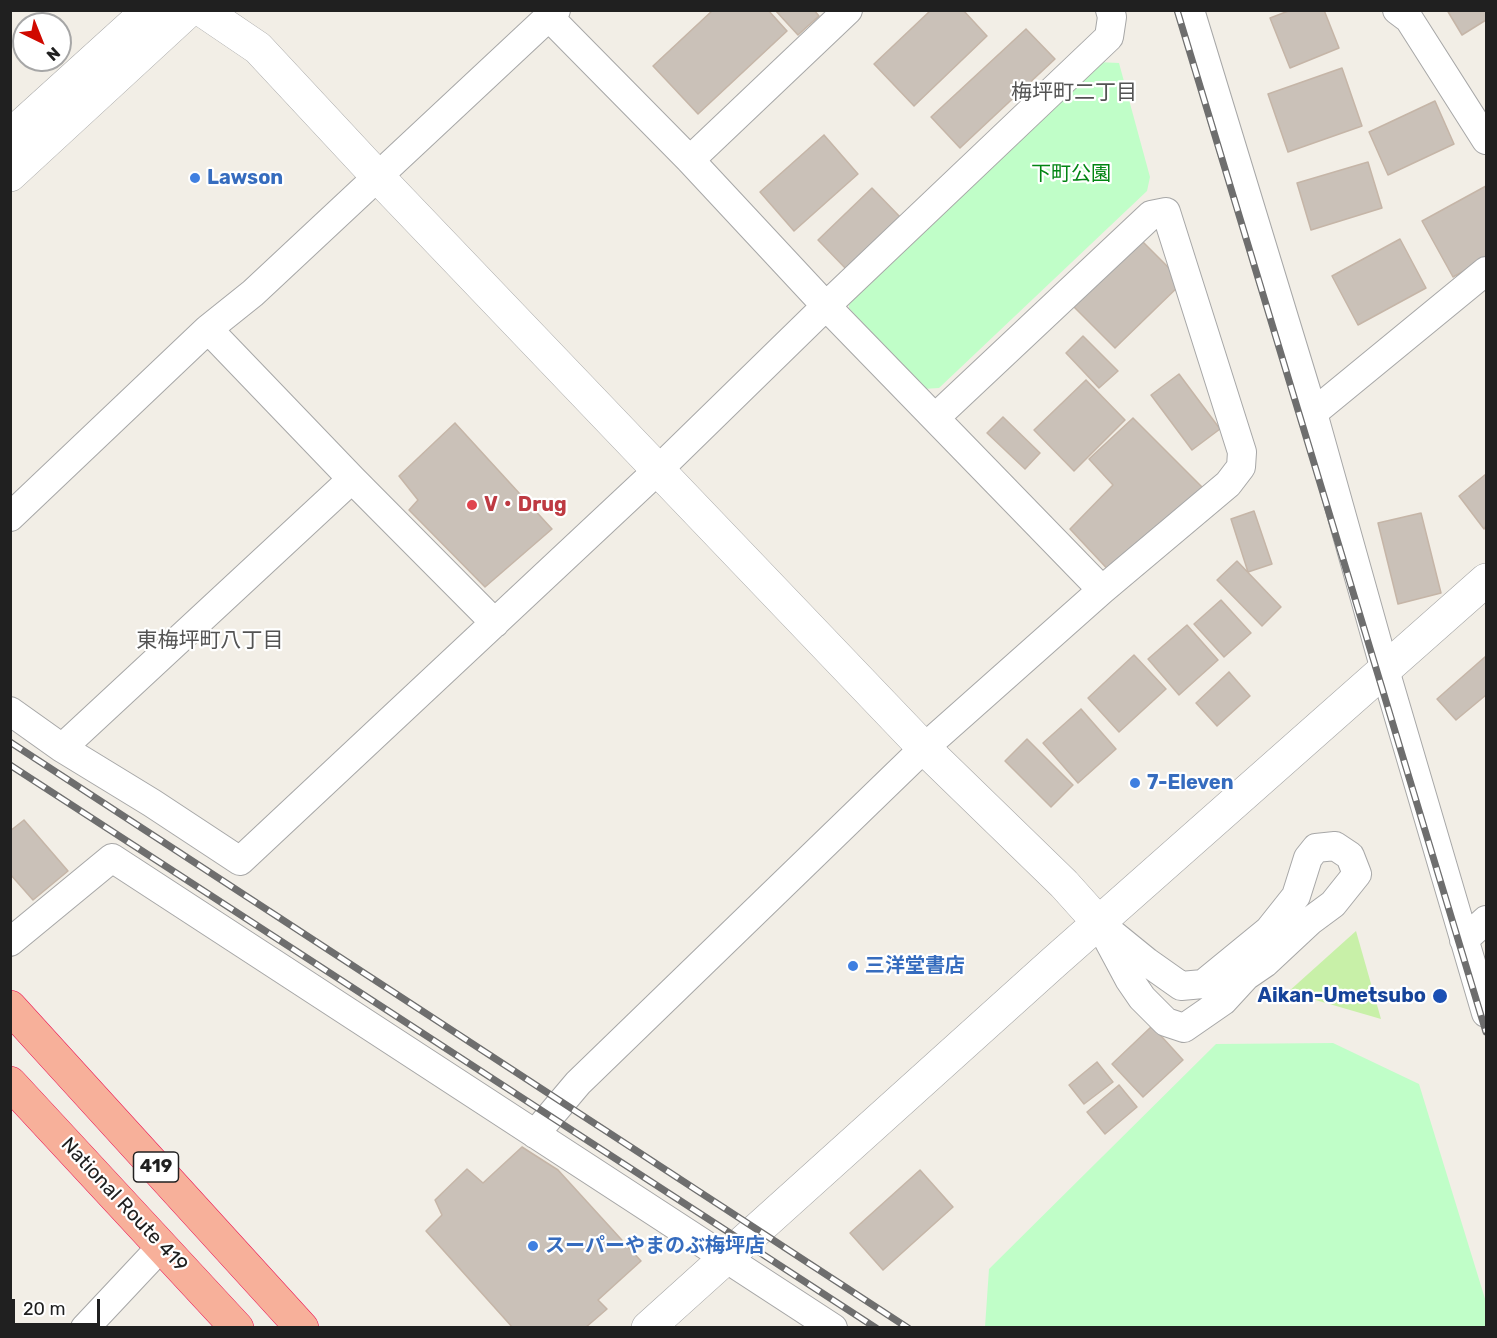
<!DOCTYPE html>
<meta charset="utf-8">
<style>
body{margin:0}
#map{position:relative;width:1497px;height:1338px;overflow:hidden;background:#f2eee6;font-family:Rubik,sans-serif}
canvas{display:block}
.frame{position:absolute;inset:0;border:12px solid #202020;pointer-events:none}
.north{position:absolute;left:12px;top:12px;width:60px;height:60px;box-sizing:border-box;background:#fff;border:2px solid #a6a6a6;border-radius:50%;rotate:137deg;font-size:16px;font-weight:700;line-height:24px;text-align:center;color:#202020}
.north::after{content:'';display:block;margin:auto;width:21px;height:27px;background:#d00900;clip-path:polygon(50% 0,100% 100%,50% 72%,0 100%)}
.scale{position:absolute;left:12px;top:1299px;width:88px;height:27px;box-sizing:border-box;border:3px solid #202020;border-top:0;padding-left:8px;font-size:18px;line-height:21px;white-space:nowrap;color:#202020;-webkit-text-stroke:4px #fff;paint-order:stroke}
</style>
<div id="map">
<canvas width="1497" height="1338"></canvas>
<div class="frame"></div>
<div class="north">N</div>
<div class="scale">20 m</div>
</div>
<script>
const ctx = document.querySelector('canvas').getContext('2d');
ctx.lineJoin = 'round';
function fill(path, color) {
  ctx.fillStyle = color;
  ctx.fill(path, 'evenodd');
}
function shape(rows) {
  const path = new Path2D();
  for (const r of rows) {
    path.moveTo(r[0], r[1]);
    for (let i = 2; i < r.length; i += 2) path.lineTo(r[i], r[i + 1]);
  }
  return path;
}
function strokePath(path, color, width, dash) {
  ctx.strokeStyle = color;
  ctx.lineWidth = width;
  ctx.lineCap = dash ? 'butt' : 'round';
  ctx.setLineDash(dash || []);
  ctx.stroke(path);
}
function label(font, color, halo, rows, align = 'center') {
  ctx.font = font + ' Rubik,"Noto Sans JP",sans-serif';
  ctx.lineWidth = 4.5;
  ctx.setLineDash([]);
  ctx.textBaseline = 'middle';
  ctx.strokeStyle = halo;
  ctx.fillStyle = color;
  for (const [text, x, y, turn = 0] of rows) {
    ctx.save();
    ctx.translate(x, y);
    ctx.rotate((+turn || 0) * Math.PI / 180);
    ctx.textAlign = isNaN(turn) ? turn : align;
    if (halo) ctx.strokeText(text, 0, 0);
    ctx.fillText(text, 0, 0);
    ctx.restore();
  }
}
fill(shape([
 [1356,931,1381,1019,1288,992]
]), '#c8f0a8');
fill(shape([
 [1097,62,1119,63,1150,177,1147,191,939,388,923,389,849,308,849,296],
 [1333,1043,1419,1084,1486,1302,1486,1327,985,1327,989,1269,1216,1044]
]), '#c0fec8');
const building = shape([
 [713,10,768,10,787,31,698,114,653,66,713,10],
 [775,10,814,10,819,16,798,35,775,10],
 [931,10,963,10,987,36,914,106,874,64,931,10],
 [1291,10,1324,10,1339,48,1290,68,1270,18,1291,10],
 [1447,10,1486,10,1486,20,1462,35,1447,10],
 [1026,29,1055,59,960,148,931,117,1026,29],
 [1342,68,1362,126,1288,152,1268,94,1342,68],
 [1435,101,1454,144,1388,175,1369,132,1435,101],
 [824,135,858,174,794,231,760,192,824,135],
 [1368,162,1382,208,1311,230,1297,183,1368,162],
 [1486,186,1486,259,1453,277,1422,221,1486,186],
 [872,188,903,220,849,272,818,240,872,188],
 [1400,239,1426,288,1358,325,1332,276,1400,239],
 [1141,240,1183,282,1115,348,1073,306,1141,240],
 [1083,336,1118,371,1099,388,1066,353,1083,336],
 [1179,374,1220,429,1192,450,1151,395,1179,374],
 [1086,380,1125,420,1074,471,1034,430,1086,380],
 [1003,417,1040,453,1025,469,987,433,1003,417],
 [1133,418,1203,488,1114,576,1070,529,1113,485,1089,459,1133,418],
 [455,423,552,529,485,587,409,510,418,500,399,476,455,423],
 [1486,474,1486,526,1484,529,1459,496,1486,474],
 [1254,511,1272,564,1248,572,1231,519,1254,511],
 [1421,513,1441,593,1398,604,1378,523,1421,513],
 [1237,561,1281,607,1262,626,1217,580,1237,561],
 [1221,600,1251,633,1224,657,1194,624,1221,600],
 [1187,625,1218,660,1179,695,1148,659,1187,625],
 [1134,655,1166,689,1119,732,1088,698,1134,655],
 [1486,656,1486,695,1456,720,1437,699,1486,656],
 [1229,672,1250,696,1217,726,1196,703,1229,672],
 [1081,709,1116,749,1078,783,1043,743,1081,709],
 [1027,739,1073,785,1051,807,1005,761,1027,739],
 [24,820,68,871,33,900,10,874,10,831,24,820],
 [1152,1026,1183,1060,1143,1097,1112,1064,1152,1026],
 [1097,1062,1113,1082,1084,1104,1069,1085,1097,1062],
 [1119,1085,1137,1107,1105,1134,1087,1112,1119,1085],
 [522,1147,558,1170,641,1261,598,1300,607,1309,585,1328,513,1328,426,1231,442,1215,435,1200,467,1169,483,1183,522,1147],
 [920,1170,953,1207,883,1270,850,1233,920,1170]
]);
fill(building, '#cac1b8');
strokePath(building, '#c5b5a7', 1.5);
const minor = shape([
 [1190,10,1313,413,1385,670,1486,1013],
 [1397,10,1409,19,1486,140],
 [549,17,690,160,826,306,1102,590],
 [690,160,848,10],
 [208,329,352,479,495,623],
 [1313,413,1486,271],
 [10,517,208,329,253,293,556,10],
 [10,711,62,748,152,803,240,861,659,469,826,306,1109,37,1112,17,1110,10],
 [62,748,352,479],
 [1335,846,1350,856,1357,874,1333,904,1310,921,1265,963,1246,976,1223,1001,1184,1028,1166,1022,1142,998,1129,979,1099,923,1147,962,1181,986,1203,984,1269,930,1296,896,1308,858,1316,848,1335,846],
 [1464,940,1486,920],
 [10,942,112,858,833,1328],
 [535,1134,578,1083,924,748,1102,590,1228,484,1241,467,1242,452,1166,212,1151,215,936,417],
 [85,1328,161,1247]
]);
const tertiary = shape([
 [202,10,258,48,379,178,924,748,1064,884,1099,923],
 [10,136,149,10],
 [10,175,189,10],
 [648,1328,1053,963,1486,580]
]);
const trunk = shape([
 [10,1007,302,1328],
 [10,1083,237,1328]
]);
strokePath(minor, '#a7a7a7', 30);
strokePath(tertiary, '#a7a7a7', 34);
strokePath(trunk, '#eb1756', 34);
strokePath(minor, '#fff', 28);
strokePath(tertiary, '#fff', 33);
strokePath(trunk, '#f7b09a', 33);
const rail = shape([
 [1177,10,1486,1032],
 [10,742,908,1328],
 [10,765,876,1328]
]);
strokePath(rail, '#6e6e6e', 7);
strokePath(rail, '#fff', 4.5, [14]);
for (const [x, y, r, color] of [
 [195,178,6,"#3f7fe0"],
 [472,505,6,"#e0444e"],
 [1135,783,6,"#3f7fe0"],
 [853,966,6,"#3f7fe0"],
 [1440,996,8,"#1a4fb4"],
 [533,1246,6,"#3f7fe0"]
]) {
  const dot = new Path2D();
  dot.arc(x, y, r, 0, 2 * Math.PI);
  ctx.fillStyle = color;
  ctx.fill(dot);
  strokePath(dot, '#fff', 2);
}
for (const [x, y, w] of [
 [156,1167,45]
]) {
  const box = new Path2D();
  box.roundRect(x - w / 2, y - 15, w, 30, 4.5);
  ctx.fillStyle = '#fff';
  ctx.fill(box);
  strokePath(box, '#202020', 1.5);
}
label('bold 18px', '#202020', null, [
 ["419",156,1167]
]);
label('20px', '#028513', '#fff', [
 ["下町公園",1071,174]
]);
label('bold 20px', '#366cbe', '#fff', [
 ["Lawson",207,178],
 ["7-Eleven",1147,783],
 ["三洋堂書店",865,966],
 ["スーパーやまのぶ梅坪店",545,1246]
], 'left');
label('bold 20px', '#be3a42', '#fff', [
 ["V・Drug",484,505]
], 'left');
label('bold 20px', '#164399', '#fff', [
 ["Aikan-Umetsubo",1426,996]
], 'right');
label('20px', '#202020', '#fff', [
 ["National Route 419",124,1205,47]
]);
label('21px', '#535353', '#fff', [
 ["梅坪町二丁目",1074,93],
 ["東梅坪町八丁目",210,641]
]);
</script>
